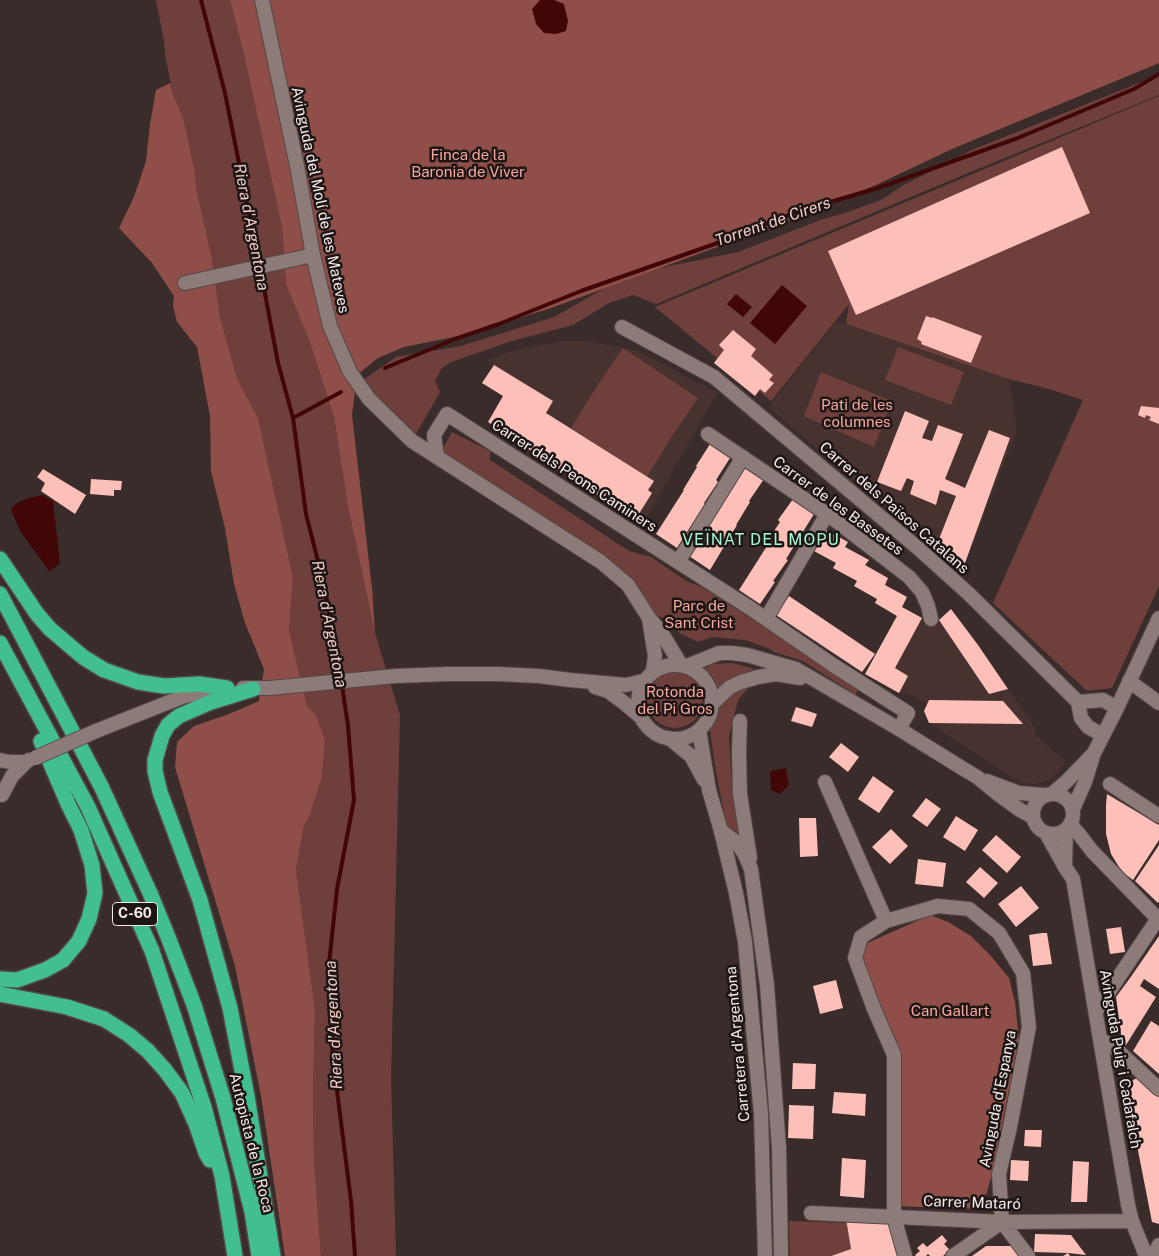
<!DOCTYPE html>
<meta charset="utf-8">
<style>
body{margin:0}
canvas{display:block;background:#3a2c2a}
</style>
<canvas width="1159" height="1256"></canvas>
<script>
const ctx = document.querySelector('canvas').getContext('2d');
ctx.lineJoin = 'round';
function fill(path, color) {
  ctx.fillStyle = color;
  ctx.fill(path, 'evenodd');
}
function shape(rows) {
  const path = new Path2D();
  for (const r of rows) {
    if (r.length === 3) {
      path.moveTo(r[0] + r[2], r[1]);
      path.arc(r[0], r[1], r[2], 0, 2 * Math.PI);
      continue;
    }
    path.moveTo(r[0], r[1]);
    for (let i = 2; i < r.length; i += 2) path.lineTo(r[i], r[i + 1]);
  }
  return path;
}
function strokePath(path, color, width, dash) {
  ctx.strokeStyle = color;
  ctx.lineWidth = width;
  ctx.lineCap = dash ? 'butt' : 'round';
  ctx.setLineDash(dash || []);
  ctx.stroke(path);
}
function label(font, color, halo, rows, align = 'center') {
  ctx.font = font + ' "Public Sans",sans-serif';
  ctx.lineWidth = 5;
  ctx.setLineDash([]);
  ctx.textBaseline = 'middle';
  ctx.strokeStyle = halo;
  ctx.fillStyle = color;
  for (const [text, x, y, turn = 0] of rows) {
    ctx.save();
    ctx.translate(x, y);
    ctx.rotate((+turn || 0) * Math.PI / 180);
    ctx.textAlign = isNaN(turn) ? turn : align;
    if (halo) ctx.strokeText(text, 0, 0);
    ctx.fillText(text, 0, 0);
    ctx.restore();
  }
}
fill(shape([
 [837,321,1009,379,1017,430,962,571,768,407],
 [564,341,586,341,638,351,717,393,642,525,488,422,503,396,482,383,494,366,487,360,515,350],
 [902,607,924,619,939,620,951,609,978,645,1035,728,1035,734,1065,762,1054,776,1047,781,1035,784,1021,783,929,723,924,711,927,704,910,694,899,693,865,674]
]), '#483230');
fill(shape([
 [156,0,230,0,243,51,282,227,286,284,310,343,334,417,348,507,375,633,400,715,391,1079,396,1256,321,1256,314,1158,313,1091,315,1010,296,870,304,826,310,815,322,777,325,740,316,715,307,706,289,630,293,577,258,418,237,378,220,317,212,259,196,187,195,173,186,130,182,118,173,95,165,54,164,41],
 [1159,75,1159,95,968,173,656,304,633,295,609,303,573,325,515,340,451,362,442,368,435,381,440,392,413,439,360,382,396,357,461,346,554,317,630,274,738,252,823,219,848,212,883,199,902,186,972,150],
 [1159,96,1159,586,1112,688,1087,691,993,603,1083,400,1049,389,1009,379,846,324,849,304,771,401,759,391,755,396,714,363,717,358,655,307],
 [898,347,964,372,951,405,885,380],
 [623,348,698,398,672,436,647,477,571,428,597,386],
 [821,372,892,401,874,447,804,416],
 [452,432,490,451,490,460,629,551,651,557,688,582,702,587,810,656,858,689,856,695,803,661,774,652,768,648,745,640,712,637,698,642,681,634,665,618,649,614,630,582,440,454],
 [732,663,752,668,756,672,717,694,715,680,703,670,712,664],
 [675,700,28],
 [753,682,738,700,729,736,731,773,740,841,727,829,715,766,710,730,717,714,717,707,730,692],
 [846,1219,851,1249,829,1256,790,1256,789,1221,846,1223]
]), '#6f403b');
fill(shape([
 [230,0,1159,0,1159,63,952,149,878,184,815,211,551,308,468,334,404,347,378,358,357,375,352,415,372,588,375,633,348,507,334,417,310,343,286,284,282,227,243,51],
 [170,83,173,95,183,118,186,130,195,173,196,187,212,259,220,317,237,378,258,418,293,577,289,630,307,706,316,715,325,740,322,777,310,815,304,826,296,870,315,1010,313,1091,314,1158,321,1256,285,1256,261,1096,235,966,175,767,177,742,194,726,229,714,259,701,264,669,245,623,234,584,225,528,211,471,210,416,197,347,177,322,173,306,174,296,152,263,119,228,134,197,146,161,150,124,156,90],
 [930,915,948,922,971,936,991,956,1009,978,1015,1002,1019,1040,992,1174,982,1209,894,1206,900,1056,855,958,863,945]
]), '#8f4e47');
fill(shape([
 [540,0,554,0,564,4,568,21,566,31,556,34,544,33,536,24,532,9],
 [782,285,807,306,775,344,750,323],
 [736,294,752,307,743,317,727,304],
 [43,495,53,501,60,564,49,571,20,531,11,509,17,503,29,498],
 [786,768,789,785,780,794,771,790,770,771]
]), '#410606');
strokePath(shape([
 [201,0,225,93,263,283,278,363,293,418,306,514,323,581,334,635,341,678],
 [385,368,455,339,499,324,581,291,726,240,796,212,878,188,1018,138,1134,89,1159,74],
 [293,418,341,392],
 [342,685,348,726,354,800,337,889,328,973,333,1059,351,1201,355,1256]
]), '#410606', 4);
fill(shape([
 [1062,147,1090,213,856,315,828,251],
 [926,316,932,318,932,317,982,336,971,363,921,344,922,342,917,339],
 [733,330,756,349,751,356,773,375,769,380,774,383,765,393,760,389,755,396,714,363,724,350,719,345],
 [494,365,553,401,546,413,654,481,648,490,652,493,635,520,488,422,503,396,482,383],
 [1141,406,1159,408,1159,424,1149,420,1151,417,1146,415,1145,418,1138,415],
 [905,411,929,421,922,438,932,441,938,425,963,434,945,479,965,488,989,430,1010,438,965,563,956,560,955,565,938,551,942,540,939,539,956,496,940,490,936,505,910,494,914,481,907,478,901,491,877,482],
 [710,444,730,458,716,480,718,482,704,503,705,504,677,548,656,534,684,490,683,490,697,467,696,466],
 [744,465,764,479,749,501,750,502,736,525,737,525,710,570,689,556,703,535,701,534],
 [43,469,86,495,75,514,41,491,45,483,37,477],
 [91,479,122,481,121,490,114,490,114,496,90,494],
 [793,499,814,514,786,559,788,560,773,581,775,582,760,604,739,590,767,546,765,545,780,522,778,520],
 [826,530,848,542,845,547,869,560,865,565,888,578,885,585,907,597,902,607,922,618,895,668,908,676,899,693,865,674,897,616,875,603,877,599,854,586,857,581,833,568,836,563,814,551],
 [789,596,875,654,862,672,776,615],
 [951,609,978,645,1008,689,989,694,939,620],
 [929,700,1003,701,1023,724,929,723,924,711],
 [796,707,817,714,812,727,791,721],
 [841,743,859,757,848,772,829,757],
 [873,776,894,791,879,813,858,799],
 [1107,794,1159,825,1159,840,1133,880,1125,874,1119,867,1111,854,1106,834,1106,805],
 [926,798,941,809,927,827,912,816],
 [956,816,978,830,965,851,943,837],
 [799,818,816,818,818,856,800,857],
 [891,829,908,846,890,864,872,847],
 [996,835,1021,857,1007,873,982,850],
 [1159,845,1159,901,1158,903,1135,881],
 [918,859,946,863,943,887,915,884],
 [980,867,998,883,984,898,966,882],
 [1021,886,1039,908,1016,927,998,904],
 [1121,927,1125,952,1110,954,1106,929],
 [1042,933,1047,933,1052,964,1033,966,1029,935],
 [1159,936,1159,989,1144,979,1140,986,1156,997,1126,1045,1122,1041,1116,997,1130,978],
 [836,980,843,1008,820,1014,813,986],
 [1151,1021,1159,1026,1159,1074,1133,1051],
 [793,1063,816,1064,815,1089,792,1089],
 [1137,1078,1159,1097,1159,1224,1152,1222,1125,1084],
 [834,1092,866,1094,865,1116,832,1113],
 [789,1105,814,1106,813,1139,788,1138],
 [1025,1130,1042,1130,1041,1147,1024,1146],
 [842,1158,866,1160,864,1198,840,1196],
 [1011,1160,1029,1161,1028,1181,1010,1180],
 [1073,1161,1089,1162,1087,1202,1071,1202],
 [846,1219,890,1221,899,1256,831,1256,851,1249],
 [1035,1234,1071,1235,1086,1255,1068,1253,1070,1256,1063,1256,1068,1253,1034,1252],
 [942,1235,947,1241,944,1244,950,1250,943,1256,930,1256,928,1254,926,1256,916,1256,915,1255,920,1251,917,1248,923,1243,927,1247],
 [986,1246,1012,1246,1019,1256,972,1256]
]), '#fcc0b8');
const minor = shape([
 [262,0,297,166,313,255,330,326,350,372,369,399,412,441,601,562,628,585,649,618],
 [185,283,313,255],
 [622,327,714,377,919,549,969,594,1078,702,1081,718,1088,727,1103,735],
 [708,434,827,514,909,577,922,592,928,606,931,619],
 [437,457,434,435,447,414,750,608,833,665,908,713,899,729],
 [678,562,743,457],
 [766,619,827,514],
 [1129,681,1159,703],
 [1078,702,1103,700,1117,708],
 [740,721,739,752,740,794,750,858],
 [825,782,886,921],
 [1110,784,1159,816],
 [1070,824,1079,834,1092,851,1159,920],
 [721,831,736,842,744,853,751,869,767,985,779,1148,781,1256],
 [1065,867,1073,879,1128,1205,1132,1221,1146,1256],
 [1096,1011,1159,917],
 [1100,1039,1115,1048,1159,1089],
 [811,1213,1002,1222,1132,1221],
 [1002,1222,1028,1256],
 [905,1256,894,1217,894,1055,874,1009,855,958,861,937,886,921,938,906,969,909,999,933,1023,973,1029,1027,1010,1127,999,1174,1002,1222],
 [953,1256,1002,1222],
 [1153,1256,1159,1245]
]);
const tertiary = shape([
 [649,618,661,632,681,665],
 [649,619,655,656,653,671],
 [675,702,37],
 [687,666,719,653,732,653,747,655,796,669,899,729,962,768,977,777,998,794,1020,810,1033,817],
 [595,687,608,691,623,702,641,717],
 [243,688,270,688,395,676,448,674,498,674,539,676,570,680,626,685,643,681],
 [712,704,730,687,741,682,758,677,776,674,800,678],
 [699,730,709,790,721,831,736,893,745,942,761,1114,765,1256],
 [96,731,182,697,222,688],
 [669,738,691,756,704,780],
 [0,760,10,762,26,762,29,760],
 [987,781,1019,793,1044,795],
 [1053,793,1066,782,1092,755],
 [1053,814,20],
 [2,795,12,776,26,762],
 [1073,809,1085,782,1094,753,1117,708,1159,618],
 [1046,833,1065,867],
 [1065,866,1066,830]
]);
const motorway = shape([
 [0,559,37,614,50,629,83,657,104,670,138,682,164,686,199,684,227,688],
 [0,594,101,786,150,893,168,937,194,1005,223,1098,252,1212,259,1256],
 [0,643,88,807,152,951,204,1107,222,1176,235,1256],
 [253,689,211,702,179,716,168,725,162,736,155,760,155,771,160,792,200,900,230,1008,247,1096,273,1256],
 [0,979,17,980,45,970,63,960,79,941,89,919,95,893,92,865,81,830,69,806,41,741],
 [0,994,67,1007,104,1019,129,1035,148,1051,165,1070,182,1093,196,1124,206,1153,210,1160]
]);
strokePath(minor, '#544846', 16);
strokePath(tertiary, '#544846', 16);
strokePath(motorway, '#544846', 18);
strokePath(minor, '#8c7b78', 14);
strokePath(tertiary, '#8c7b78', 14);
strokePath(motorway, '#42bf90', 15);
const tertiaryBridge = shape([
 [35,758,96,731]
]);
strokePath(tertiaryBridge, '#544846', 16, []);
strokePath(tertiaryBridge, '#8c7b78', 14);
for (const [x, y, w] of [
 [135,914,45]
]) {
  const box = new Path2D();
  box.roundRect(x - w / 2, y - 11.5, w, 23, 4);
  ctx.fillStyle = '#1d1615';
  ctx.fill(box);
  strokePath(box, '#f5ebea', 1);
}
label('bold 14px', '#f5ebea', null, [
 ["C-60",135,914]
]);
label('15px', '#f7a89e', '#1d1615', [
 ["Finca de la",468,155],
 ["Baronia de Viver",468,172],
 ["Pati de les",857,405],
 ["columnes",857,422],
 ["Parc de",699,606],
 ["Sant Crist",699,623],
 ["Rotonda",675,692],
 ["del Pi Gros",675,709],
 ["Can Gallart",950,1011]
]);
label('15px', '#f5ebea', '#1d1615', [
 ["Avinguda del Molí de les Mateves",320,200,78],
 ["Carrer dels Peons Caminers",574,476,33],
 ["Carrer de les Bassetes",838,506,36],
 ["Carrer dels Països Catalans",894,508,41],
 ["Carretera d'Argentona",738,1044,-95],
 ["Avinguda Puig i Cadafalch",1120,1059,80],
 ["Avinguda d'Espanya",998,1099,-79],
 ["Autopista de la Roca",251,1143,76],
 ["Carrer Mataró",972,1203,2]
]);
label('italic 16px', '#f3cac5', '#1d1615', [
 ["Torrent de Cirers",773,222,-19],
 ["Riera d'Argentona",251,227,79],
 ["Riera d'Argentona",329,624,79],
 ["Riera d'Argentona",334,1025,-93]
]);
ctx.letterSpacing = '1px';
label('16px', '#a3f9d2', '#1d1615', [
 ["VEÏNAT DEL MOPU",761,540]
]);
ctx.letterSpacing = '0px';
</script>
